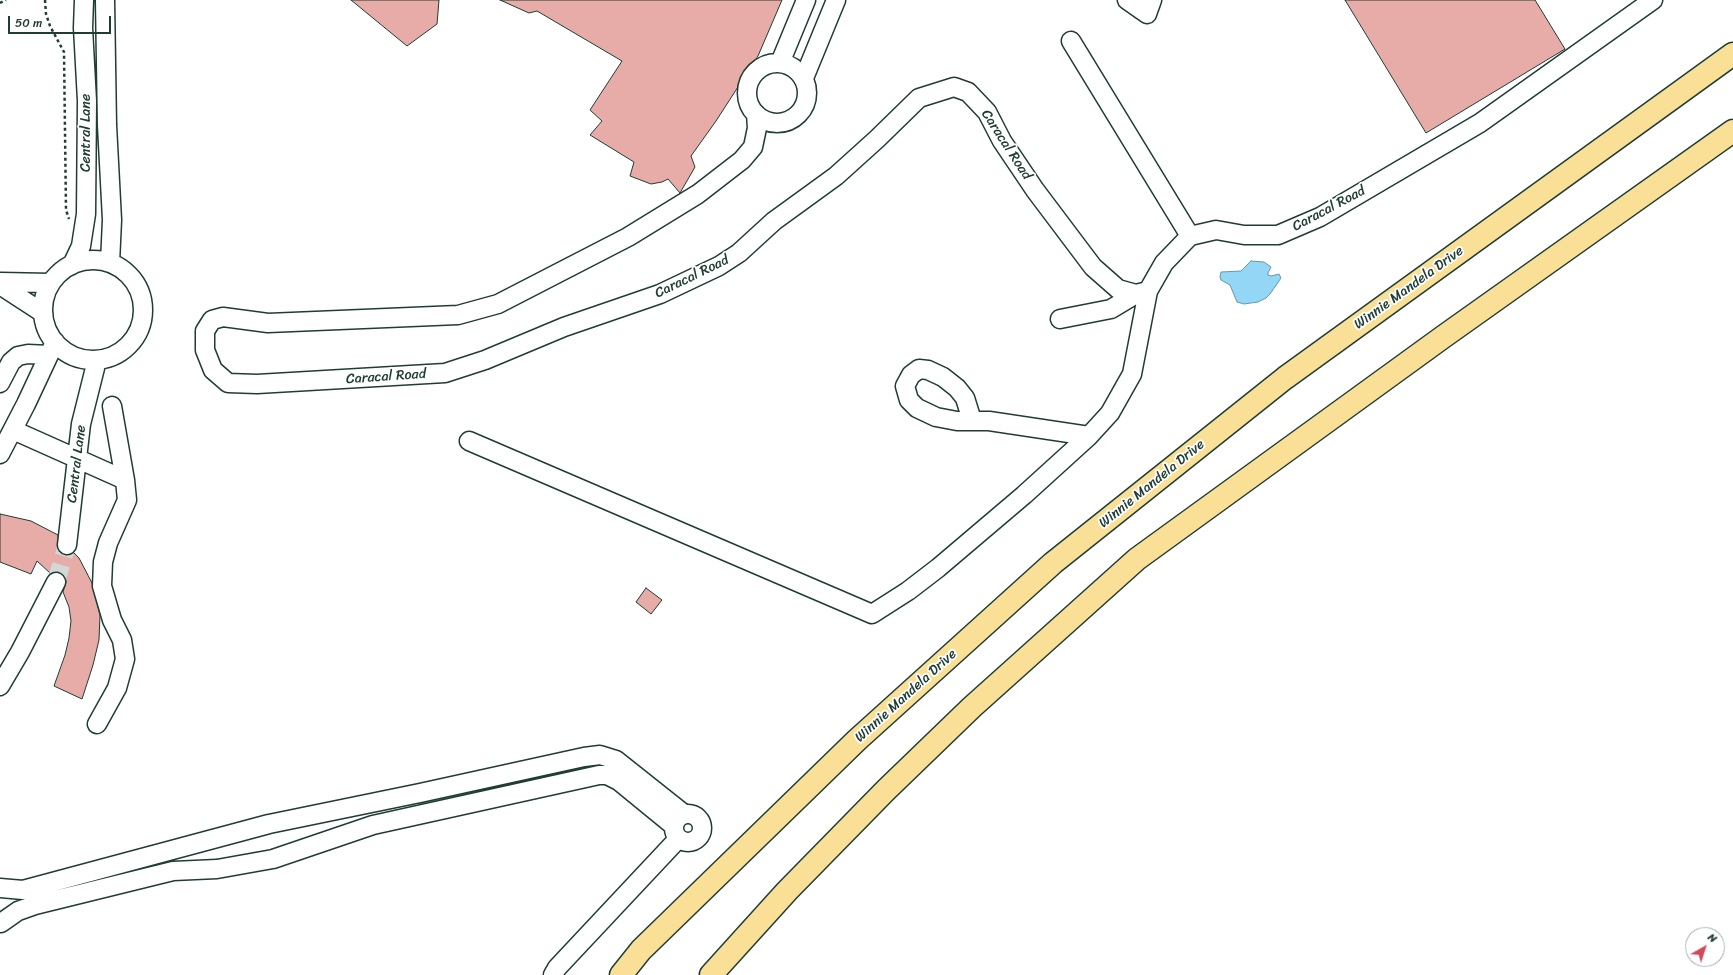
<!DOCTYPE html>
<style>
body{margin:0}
#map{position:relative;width:1733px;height:975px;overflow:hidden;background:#fff;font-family:Sriracha,sans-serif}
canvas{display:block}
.north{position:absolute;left:1685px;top:927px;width:40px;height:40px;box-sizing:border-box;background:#fff;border:1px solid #a5b1ae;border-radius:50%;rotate:39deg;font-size:11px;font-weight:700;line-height:16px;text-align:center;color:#1f3d34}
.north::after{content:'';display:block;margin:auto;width:14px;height:18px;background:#d1495b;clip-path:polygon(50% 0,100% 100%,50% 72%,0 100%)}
.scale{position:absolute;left:8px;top:16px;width:103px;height:18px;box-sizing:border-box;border:2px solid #1f3d34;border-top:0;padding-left:5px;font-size:12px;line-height:14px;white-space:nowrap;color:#1f3d34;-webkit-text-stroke:3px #fff;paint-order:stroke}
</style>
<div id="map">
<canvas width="1733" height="975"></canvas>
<div class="north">N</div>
<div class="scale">50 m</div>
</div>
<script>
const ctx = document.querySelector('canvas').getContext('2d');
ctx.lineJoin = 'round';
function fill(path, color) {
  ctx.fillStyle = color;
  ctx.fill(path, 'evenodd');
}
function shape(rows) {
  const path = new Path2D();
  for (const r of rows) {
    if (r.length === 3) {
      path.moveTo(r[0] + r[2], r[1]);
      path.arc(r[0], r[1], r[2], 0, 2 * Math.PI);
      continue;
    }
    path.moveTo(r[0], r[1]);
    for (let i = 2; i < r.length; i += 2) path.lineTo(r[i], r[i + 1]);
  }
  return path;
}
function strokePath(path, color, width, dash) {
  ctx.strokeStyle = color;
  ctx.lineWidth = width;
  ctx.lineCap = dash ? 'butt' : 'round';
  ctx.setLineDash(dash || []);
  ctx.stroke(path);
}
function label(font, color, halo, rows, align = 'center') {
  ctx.font = font + ' Sriracha,sans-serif';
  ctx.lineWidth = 3.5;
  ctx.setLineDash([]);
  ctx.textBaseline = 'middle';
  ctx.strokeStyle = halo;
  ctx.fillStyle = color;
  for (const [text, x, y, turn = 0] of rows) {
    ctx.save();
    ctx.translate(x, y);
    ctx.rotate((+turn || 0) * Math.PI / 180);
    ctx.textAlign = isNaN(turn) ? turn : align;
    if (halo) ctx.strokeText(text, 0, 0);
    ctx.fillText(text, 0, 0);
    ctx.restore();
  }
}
const water = shape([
 [1251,261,1264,262,1271,267,1268,273,1268,275,1271,276,1279,274,1281,278,1270,294,1266,298,1258,302,1244,304,1237,302,1230,285,1221,280,1220,277,1221,272,1241,271,1251,261]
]);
fill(water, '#94d6f6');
strokePath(water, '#6599a8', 1);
const building = shape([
 [351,0,439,0,437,24,407,46,351,0],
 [500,0,782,0,758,56,716,121,691,156,695,167,680,193,668,179,662,182,651,184,630,176,634,162,590,135,602,121,590,110,622,61,537,11,529,13,500,0],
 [1345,0,1535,0,1565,49,1426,133,1345,0],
 [0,514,31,521,58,535,58,550,65,555,74,553,79,558,92,583,100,615,99,640,93,665,82,699,54,686,65,655,69,638,71,621,69,607,63,592,66,582,65,577,60,573,55,572,50,573,37,561,31,574,0,562,0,514],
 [646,588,662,600,651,614,636,602,646,588]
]);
fill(building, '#e7aca7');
strokePath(building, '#1f3d34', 1);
strokePath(shape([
 [56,582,67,545]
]), '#d2d8d6', 18, [18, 9]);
const minor = shape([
 [105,0,107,125,112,220,110,263],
 [1127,0,1147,14,1152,0],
 [1071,41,1190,236],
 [780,63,806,0],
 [777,93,30],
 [804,78,836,0],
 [756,114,757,128,753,147,742,160,698,194,628,237,498,304,458,315,268,323,223,317,212,320,205,331,205,350,213,370,228,383,257,384,445,373,485,360,564,327,660,294,719,266,739,253,774,221,836,176,877,139,919,98,954,87,968,92,987,112,1002,141,1035,190,1093,267,1118,289,1136,294,1148,291,1164,263,1190,236,1216,230,1244,235,1278,235,1320,217,1480,123,1653,0],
 [93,310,50],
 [72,265,81,246,86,214,87,101,83,28,84,0],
 [0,282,51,283],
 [0,285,43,313],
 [1060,319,1111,309,1136,294],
 [0,383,11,362,18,356,28,354,49,355],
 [112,406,125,480],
 [970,421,970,414,965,398,957,388,943,377,928,370,919,369,911,375,905,386,909,400,917,408,936,417,957,421,989,421,1089,436,1110,413,1132,374,1148,291],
 [13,430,125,480,127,500,108,543,103,562,102,586,112,620,122,640,125,659,117,688,97,724],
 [469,441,872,614,908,591,938,568,1024,495,1089,436],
 [0,454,26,404,55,342],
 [67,545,81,424,97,360],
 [0,686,20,652,56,582],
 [688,828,14],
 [0,888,23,890,269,824,420,793,584,757,600,755,616,760,684,814],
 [1,923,18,911,35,905,173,871,217,869,273,859,373,825,599,775,607,775,619,781,674,826],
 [553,975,557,968,678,839]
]);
const major = shape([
 [621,975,641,950,857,740,1053,563,1285,378,1733,54],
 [711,975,787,891,886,790,972,707,1137,559,1443,337,1733,131]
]);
strokePath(minor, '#1f3d34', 21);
strokePath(major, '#1f3d34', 25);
strokePath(shape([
 [45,0,46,14,50,26,64,52,66,210,69,219],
 [0,3,6,0]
]), '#1f3d34', 2.5, [3, 3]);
strokePath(minor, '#fff', 18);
strokePath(major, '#fadf96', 22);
label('14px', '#1f3d34', '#fff', [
 ["Central Lane",86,133,-90],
 ["Caracal Road",1006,145,57],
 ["Caracal Road",1329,209,-28],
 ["Caracal Road",692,277,-26],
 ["Winnie Mandela Drive",1409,288,-36],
 ["Caracal Road",386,377,-4],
 ["Central Lane",77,464,-83],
 ["Winnie Mandela Drive",1152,484,-39],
 ["Winnie Mandela Drive",906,696,-42]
]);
</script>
